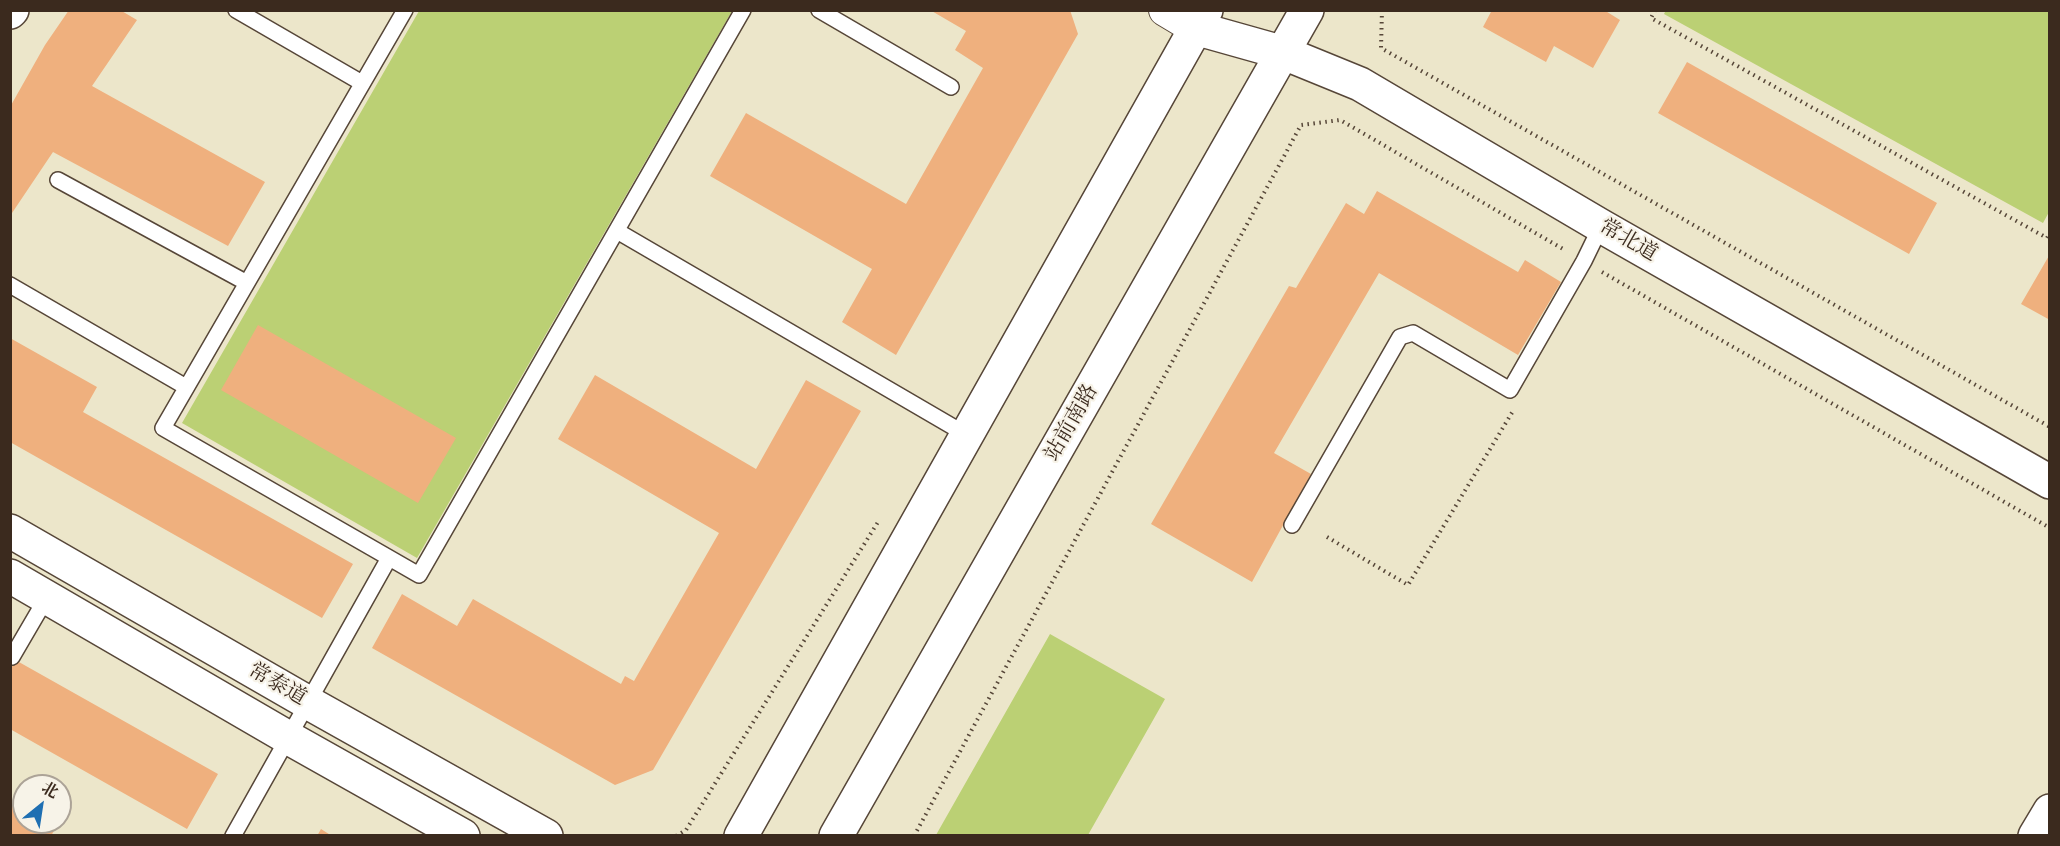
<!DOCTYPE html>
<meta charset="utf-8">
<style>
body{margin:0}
#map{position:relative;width:2060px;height:846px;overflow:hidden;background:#ece6ca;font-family:"Libre Bodoni","Noto Serif SC",serif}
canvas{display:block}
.frame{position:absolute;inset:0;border:12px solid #3b2a1e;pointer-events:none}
.north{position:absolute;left:12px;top:774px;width:60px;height:60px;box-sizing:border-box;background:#f7f3e8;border:2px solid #aca397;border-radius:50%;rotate:30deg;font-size:16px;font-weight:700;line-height:24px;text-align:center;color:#3b2a1e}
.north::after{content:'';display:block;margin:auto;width:21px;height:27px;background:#1f6fb2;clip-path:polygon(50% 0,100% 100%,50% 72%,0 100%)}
</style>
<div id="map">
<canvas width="2060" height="846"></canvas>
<div class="frame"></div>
<div class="north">北</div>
</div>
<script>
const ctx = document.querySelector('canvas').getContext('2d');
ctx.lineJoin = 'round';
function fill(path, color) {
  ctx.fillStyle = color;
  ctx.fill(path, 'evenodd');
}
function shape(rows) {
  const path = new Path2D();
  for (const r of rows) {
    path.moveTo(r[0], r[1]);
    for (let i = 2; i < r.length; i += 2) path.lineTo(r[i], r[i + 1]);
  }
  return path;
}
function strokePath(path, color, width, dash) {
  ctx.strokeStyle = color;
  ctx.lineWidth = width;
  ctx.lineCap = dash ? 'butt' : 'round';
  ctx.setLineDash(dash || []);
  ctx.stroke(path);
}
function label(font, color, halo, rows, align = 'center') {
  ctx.font = font + ' "Libre Bodoni","Noto Serif SC",serif';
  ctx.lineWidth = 4.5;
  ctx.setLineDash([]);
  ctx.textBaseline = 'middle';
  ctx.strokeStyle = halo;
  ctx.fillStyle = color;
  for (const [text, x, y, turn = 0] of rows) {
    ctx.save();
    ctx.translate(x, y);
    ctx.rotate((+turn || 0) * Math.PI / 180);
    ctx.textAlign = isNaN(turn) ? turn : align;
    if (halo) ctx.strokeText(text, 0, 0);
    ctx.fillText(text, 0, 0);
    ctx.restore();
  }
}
fill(shape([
 [1666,10,2049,11,2049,212,2043,223,1664,14],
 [419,11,732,11,417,558,182,423],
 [1050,634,1165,699,1088,835,936,835]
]), '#bbd074');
fill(shape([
 [69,10,120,10,137,20,92,86,265,182,228,246,53,152,10,216,10,107,45,45],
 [930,10,1070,10,1078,34,896,355,842,322,872,269,710,176,746,113,906,204,983,68,955,50,966,31],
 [1492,10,1604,10,1620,20,1593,68,1554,46,1546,62,1483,27],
 [1687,62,1937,203,1909,254,1658,113],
 [1377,191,1518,272,1525,260,1561,282,1518,355,1379,273,1274,453,1311,474,1252,582,1151,524,1289,286,1296,288,1346,203,1364,214],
 [2050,254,2050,320,2021,304],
 [258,325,456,438,418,503,221,390],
 [10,338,97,387,83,412,353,564,322,618,10,442],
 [595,375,756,469,806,380,861,411,653,770,615,785,372,648,402,594,457,626,473,599,621,684,625,676,634,681,719,533,558,439],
 [10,657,218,774,187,829,10,729],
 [10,803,24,811,24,822,43,822,55,829,51,836,10,836],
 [321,829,332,836,317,836]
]), '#efb07e');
const lane = shape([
 [236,10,362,83],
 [405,10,163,428,419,575,743,10],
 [819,10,951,87],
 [58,180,247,283],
 [617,231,967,435],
 [10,285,186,387],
 [1292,525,1400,337,1413,333,1510,390,1584,261,1601,226],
 [12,657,47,597],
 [233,836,389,558]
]);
const street = shape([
 [1165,10,1195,28]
]);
const secondary = shape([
 [10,12,12,10],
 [1195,28,1284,53,1360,84,1601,226,2050,482],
 [10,531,307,702,546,836],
 [10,576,287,737,463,836],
 [2035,836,2050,811]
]);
const primary = shape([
 [741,836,1206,10],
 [836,836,1307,10]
]);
strokePath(lane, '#564638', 18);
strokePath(street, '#564638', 34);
strokePath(secondary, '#564638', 36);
strokePath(primary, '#564638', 36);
strokePath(shape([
 [1382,10,1381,48,2050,427],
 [1655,10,1651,18,2047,238,2050,233],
 [1602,272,2050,528],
 [1327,537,1408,585,1513,411],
 [676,836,686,830,878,522],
 [914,836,1301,125,1340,120,1565,250]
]), '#564638', 4, [1.5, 4.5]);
strokePath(lane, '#fff', 15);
strokePath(street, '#fff', 32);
strokePath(secondary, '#fff', 33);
strokePath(primary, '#fff', 33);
label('21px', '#3b2a1e', '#f7f3e8', [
 ["常北道",1628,241,30],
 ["站前南路",1072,423,-60],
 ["常泰道",277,685,30]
]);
</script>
